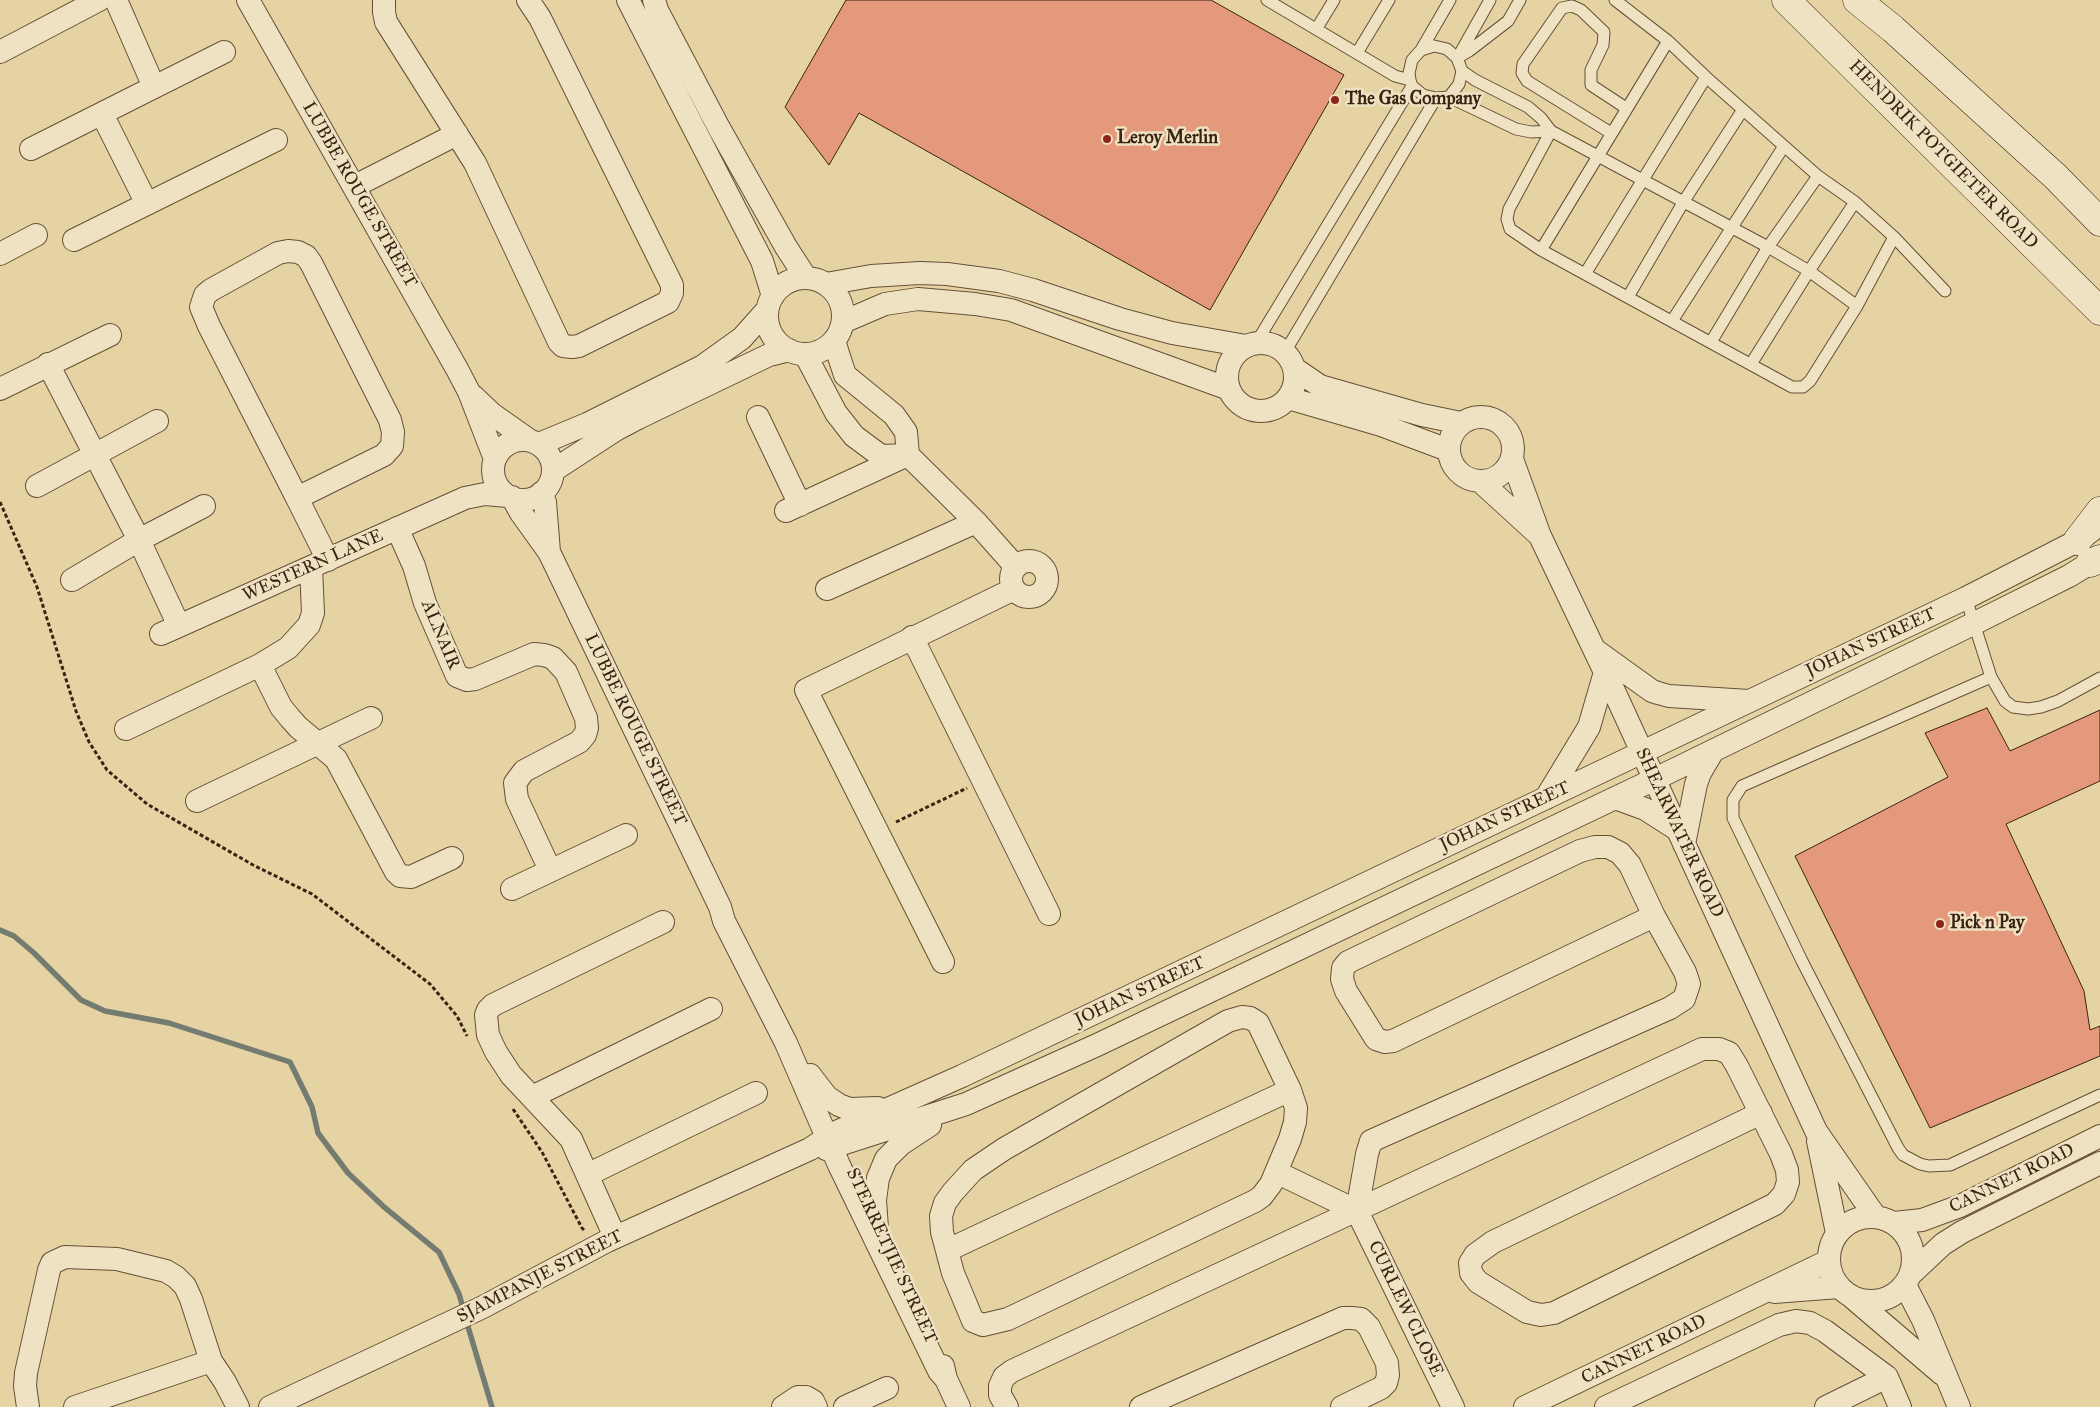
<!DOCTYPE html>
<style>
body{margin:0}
canvas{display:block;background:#e6d3a3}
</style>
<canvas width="2100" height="1407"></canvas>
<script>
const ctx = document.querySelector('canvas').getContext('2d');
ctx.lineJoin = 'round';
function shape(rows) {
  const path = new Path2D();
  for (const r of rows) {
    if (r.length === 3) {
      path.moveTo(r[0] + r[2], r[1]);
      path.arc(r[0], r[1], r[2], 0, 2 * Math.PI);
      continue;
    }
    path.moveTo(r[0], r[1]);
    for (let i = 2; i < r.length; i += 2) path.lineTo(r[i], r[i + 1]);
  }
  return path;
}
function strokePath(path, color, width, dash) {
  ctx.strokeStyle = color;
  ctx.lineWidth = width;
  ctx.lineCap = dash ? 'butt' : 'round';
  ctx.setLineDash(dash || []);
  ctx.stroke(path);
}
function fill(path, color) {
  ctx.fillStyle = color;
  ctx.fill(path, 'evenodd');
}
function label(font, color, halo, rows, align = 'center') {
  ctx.font = font + ' "IM FELL Great Primer",serif';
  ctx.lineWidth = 5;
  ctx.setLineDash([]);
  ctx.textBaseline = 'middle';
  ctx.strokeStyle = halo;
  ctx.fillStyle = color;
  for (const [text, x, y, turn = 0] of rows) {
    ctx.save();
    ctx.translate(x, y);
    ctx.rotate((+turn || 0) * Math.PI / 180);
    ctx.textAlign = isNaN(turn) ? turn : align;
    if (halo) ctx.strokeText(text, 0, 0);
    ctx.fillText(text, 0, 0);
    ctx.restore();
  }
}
strokePath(shape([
 [0,930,14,936,34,953,81,1000,105,1011,169,1023,290,1062,312,1107,318,1133,348,1173,383,1206,439,1252,459,1294,464,1311],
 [466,1320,492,1407]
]), '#747b71', 5.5);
const building = shape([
 [846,0,1211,0,1344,75,1210,310,859,113,829,165,785,107,846,0],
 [1987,708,2010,751,2100,710,2100,781,2006,824,2084,991,2090,1030,2100,1026,2100,1056,1930,1128,1795,856,1948,777,1925,733,1987,708]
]);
fill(building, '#e4997d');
strokePath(building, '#3a2312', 1);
const lane = shape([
 [1267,0,1395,76,1410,80],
 [1615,0,1668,41],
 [1317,28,1334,0],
 [1434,46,1447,49,1457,58,1462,71,1459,84,1449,97,1436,98,1423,95,1412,86,1410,80,1409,73,1412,60,1421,50,1434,46],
 [1421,50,1450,0],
 [1357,53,1389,0],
 [1458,57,1490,0],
 [1457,58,1469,51,1508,21,1520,0],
 [1462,71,1475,80,1528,107,1541,118,1551,131,1768,247,1809,271,1857,306,1810,381,1803,387,1792,387,1541,250,1510,229,1507,219,1509,209,1551,131],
 [1449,97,1516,129,1531,132,1551,131],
 [1611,133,1527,81,1522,73,1523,64,1562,8,1572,6,1581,10,1604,32,1603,45,1591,70,1591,85,1626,108],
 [1541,250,1668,41,1706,77,1784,146,1818,176,1855,202,1894,237,1945,291],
 [1585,274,1706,77],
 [1628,297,1684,201,1742,111],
 [1857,306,1894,237],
 [1672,321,1784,146],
 [1711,342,1768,247,1818,176],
 [1256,343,1412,86],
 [1285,352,1436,98],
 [1751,364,1809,271,1855,202],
 [1966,598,1991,677,2005,701,2013,707,2028,709,2041,707,2058,701,2100,678],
 [1991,677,1751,782,1742,786,1733,800,1733,818,1802,961,1898,1148,1903,1155,1920,1164,1929,1166,1950,1165,2100,1095]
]);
const street = shape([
 [116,0,154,87],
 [248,0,457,369,469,392,495,459],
 [384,0,384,12,386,22,475,163,559,342,563,346,572,347,579,346,668,302,672,293,672,285,540,18,528,0],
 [628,0,762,261,773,296],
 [654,0,657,10,719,128,786,247,806,278],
 [0,52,99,0],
 [102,114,147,204],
 [31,149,224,52],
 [355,186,457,134],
 [74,240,276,140],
 [288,251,298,252,306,256,311,263,390,420,393,432,392,446,384,455,297,498,209,326,201,307,205,295,211,290,278,253,288,251],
 [0,254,36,235],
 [805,316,38],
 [826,284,871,276,920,273,947,274,999,281,1033,290,1120,319,1172,333,1246,346],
 [843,322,885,304,918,299,975,304,1011,310,1229,389],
 [834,341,845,375,894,415,906,432,908,455,976,522,1016,567],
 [1261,377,34],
 [805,354,836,413,854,436,881,456,908,455],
 [48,364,139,540,179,626],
 [1295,369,1320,386,1422,415,1461,423],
 [0,389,110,335],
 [473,396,492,414,529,440],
 [1288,398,1381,425,1448,450],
 [1481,449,32],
 [758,417,800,505],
 [523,470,30],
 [539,444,587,424,703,366,742,338,767,310],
 [1512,459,1540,536,1614,691,1816,1131,1875,1216],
 [554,470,617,429,638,418,769,355,789,350],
 [1481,482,1538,534],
 [37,486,157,421],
 [541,493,545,502,549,552],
 [512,497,521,513,549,552,720,907,724,921,786,1043,839,1165,939,1371,946,1379],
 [297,498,328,560],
 [786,511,903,457],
 [397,528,414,566,425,603,457,676,467,680,475,679,534,654,544,655,553,658,566,672,586,718,587,728,585,735,579,742,524,771,515,783,517,799,550,870],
 [1029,579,18],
 [311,567,313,613,309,625,288,648,260,665,281,707,290,718,298,727,336,759,396,872,400,876,411,877,452,858],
 [72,580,139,540,204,506],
 [827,589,976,522],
 [161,634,465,498,485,494,508,496],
 [912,637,1049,914],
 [1595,650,1652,691,1658,693,1669,696,1749,701],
 [126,729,260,665],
 [1546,798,1589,727,1605,672],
 [1615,798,1645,809,1678,830],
 [197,801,371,718],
 [1684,844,1696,784,1700,773,1713,751],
 [512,889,626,835],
 [943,962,806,690,1014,589],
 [1242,1017,1250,1018,1258,1023,1290,1090,1296,1108,1295,1122,1290,1139,1271,1184,1262,1196,1255,1201,1008,1319,983,1325,973,1321,953,1273,942,1232,941,1216,945,1203,953,1192,973,1170,1004,1149,1228,1021,1242,1017],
 [810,1075,827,1097,839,1105,849,1109,878,1108],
 [532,1097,711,1009],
 [1818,1141,1837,1233],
 [826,1149,966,1104,1097,1045,1655,779,1975,623,2069,576,2100,557],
 [1276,1172,1357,1211],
 [587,1175,756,1093],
 [1357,1211,1367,1154,1371,1141,1670,1008,1684,999,1689,984,1685,972,1654,916,1630,865,1620,853,1608,847,1595,847,1580,851,1348,962,1343,968,1342,979,1346,991,1376,1039,1385,1042,1393,1041,1654,916],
 [1357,1211,1453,1407],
 [1871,1259,42],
 [1894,1223,1922,1220,1960,1206,2100,1136],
 [877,1228,875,1200,878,1178,886,1159,901,1144,930,1125],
 [615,1237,571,1139,511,1075,496,1052,488,1035,486,1015,488,1010,493,1005,663,922],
 [948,1250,1290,1090],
 [1912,1273,1943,1244,1962,1232,2100,1163],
 [1905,1285,1923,1320,1959,1407],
 [1774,1292,1839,1287],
 [1853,1298,1942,1374],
 [943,1366,946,1379,959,1407],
 [28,1407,25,1386,26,1373,49,1270,52,1263,65,1257,117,1259,166,1271,176,1277,185,1286,191,1299,211,1361,225,1382,238,1407],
 [75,1407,211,1361],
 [270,1407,483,1307,607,1241,810,1149,834,1133,962,1076,1966,598,2077,541,2091,531],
 [783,1407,798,1397,806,1397,813,1401,816,1407],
 [845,1407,887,1388],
 [1007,1407,1000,1395,1000,1386,1004,1377,1012,1371,1702,1049,1719,1049,1729,1053,1737,1066,1781,1154,1787,1170,1788,1182,1784,1194,1775,1204,1763,1210,1554,1313,1541,1315,1527,1312,1478,1282,1471,1273,1470,1263,1475,1255,1493,1242,1761,1113],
 [1141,1407,1343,1318,1352,1318,1361,1319,1369,1327,1387,1363,1388,1375,1386,1383,1381,1388,1342,1407],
 [1525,1407,1828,1261],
 [1606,1407,1779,1325,1796,1321,1810,1323,1825,1331,1887,1377,1900,1407],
 [1826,1407,1887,1377]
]);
const secondary = shape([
 [1786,0,2100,311],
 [1857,0,1893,29,2056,177,2100,222],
 [2077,541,2100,511],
 [2090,563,2100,559]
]);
strokePath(lane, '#654f36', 13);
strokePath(street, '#654f36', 24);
strokePath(secondary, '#3a2312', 29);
strokePath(shape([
 [0,502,37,587,76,711,89,742,107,770,147,804,253,865,312,894,430,984,457,1016,467,1036],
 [896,822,967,788],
 [513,1109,542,1152,582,1228,584,1230]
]), '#3a2312', 3, [4, 2.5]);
strokePath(lane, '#efe2c3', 11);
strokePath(street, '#efe2c3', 22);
strokePath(secondary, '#efe2c3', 28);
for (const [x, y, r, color] of [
 [1335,100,5,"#8f2418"],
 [1107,139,5,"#8f2418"],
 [1940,924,5,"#8f2418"]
]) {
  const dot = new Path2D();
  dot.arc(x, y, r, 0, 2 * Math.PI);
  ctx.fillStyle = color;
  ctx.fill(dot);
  strokePath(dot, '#efe2c3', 2);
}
label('bold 18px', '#3a2312', '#efe2c3', [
 ["The Gas Company",1345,100],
 ["Leroy Merlin",1117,139],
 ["Pick n Pay",1950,924]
], 'left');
label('18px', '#3a2312', '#efe2c3', [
 ["HENDRIK POTGIETER ROAD",1943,155,45],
 ["LUBBE ROUGE STREET",359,195,60],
 ["WESTERN LANE",313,566,-24],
 ["ALNAIR",440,635,67],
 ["JOHAN STREET",1871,643,-25],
 ["LUBBE ROUGE STREET",635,730,64],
 ["JOHAN STREET",1505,817,-25],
 ["SHEARWATER ROAD",1679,833,65],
 ["JOHAN STREET",1140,992,-25],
 ["CANNET ROAD",2012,1179,-26],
 ["STERRETJIE STREET",891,1256,65],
 ["SJAMPANJE STREET",540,1277,-27],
 ["CURLEW CLOSE",1405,1309,64],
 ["CANNET ROAD",1644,1350,-26]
]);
</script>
